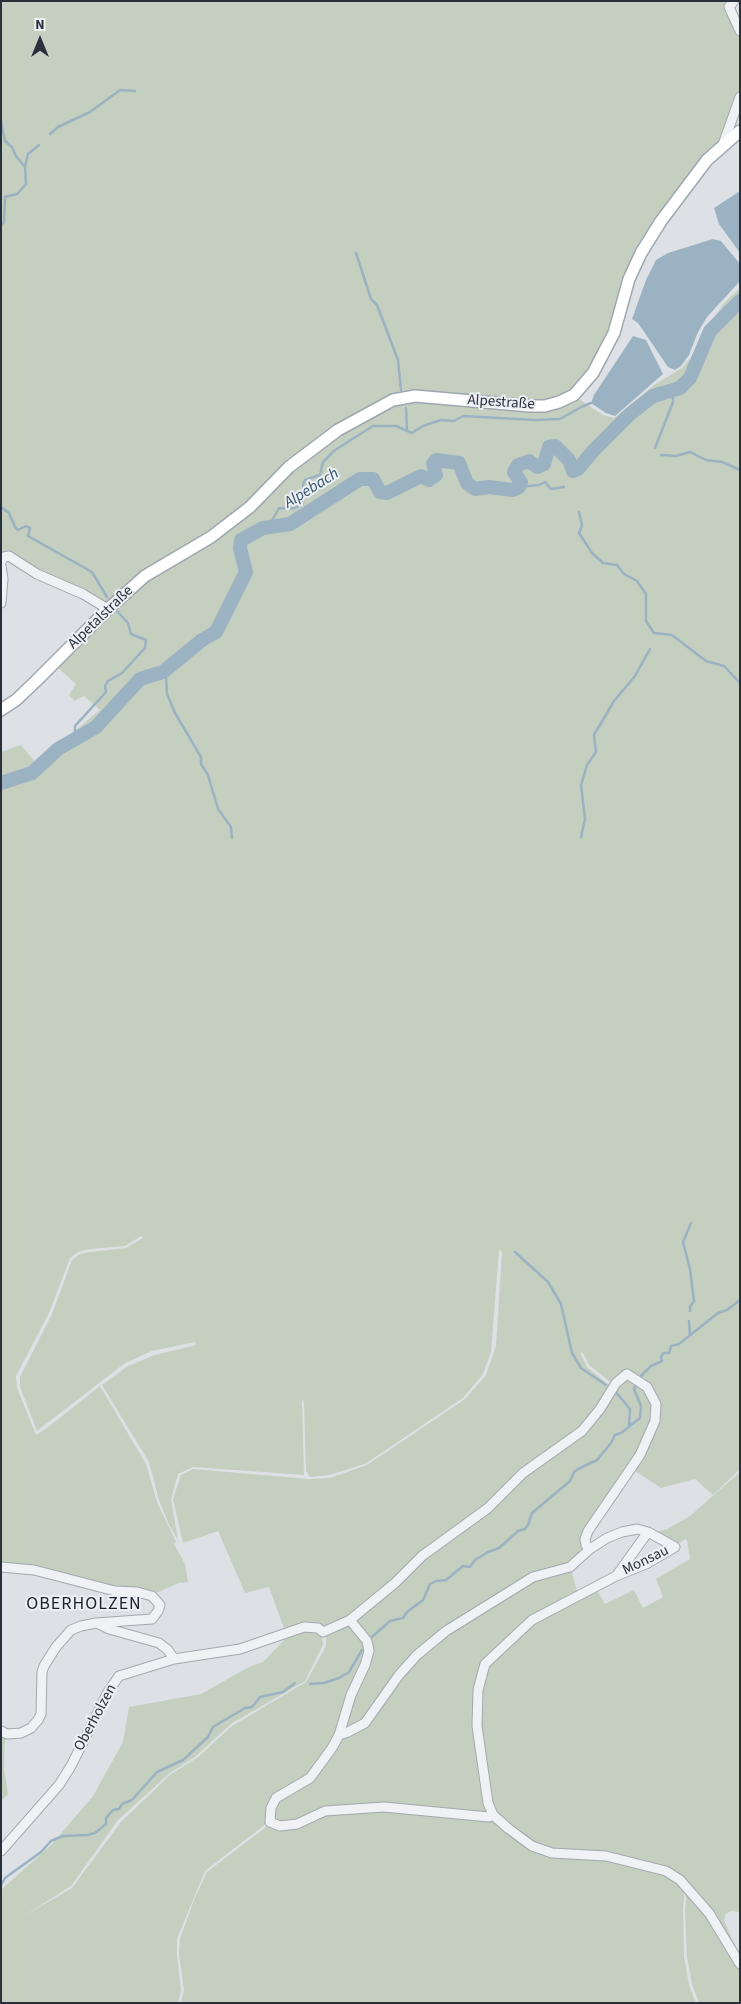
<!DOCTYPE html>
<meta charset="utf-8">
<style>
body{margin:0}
#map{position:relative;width:741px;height:2004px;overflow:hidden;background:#dde1e6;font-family:"Source Sans 3",sans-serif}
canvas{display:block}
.frame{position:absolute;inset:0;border:2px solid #28303b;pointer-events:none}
.north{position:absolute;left:15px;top:15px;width:50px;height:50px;-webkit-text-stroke:4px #ecf0f4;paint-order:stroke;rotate:0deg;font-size:14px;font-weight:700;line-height:20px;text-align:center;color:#28303b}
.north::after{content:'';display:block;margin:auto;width:18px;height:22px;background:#28303b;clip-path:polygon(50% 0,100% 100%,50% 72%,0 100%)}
</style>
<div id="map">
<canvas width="741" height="2004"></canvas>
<div class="frame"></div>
<div class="north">N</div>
</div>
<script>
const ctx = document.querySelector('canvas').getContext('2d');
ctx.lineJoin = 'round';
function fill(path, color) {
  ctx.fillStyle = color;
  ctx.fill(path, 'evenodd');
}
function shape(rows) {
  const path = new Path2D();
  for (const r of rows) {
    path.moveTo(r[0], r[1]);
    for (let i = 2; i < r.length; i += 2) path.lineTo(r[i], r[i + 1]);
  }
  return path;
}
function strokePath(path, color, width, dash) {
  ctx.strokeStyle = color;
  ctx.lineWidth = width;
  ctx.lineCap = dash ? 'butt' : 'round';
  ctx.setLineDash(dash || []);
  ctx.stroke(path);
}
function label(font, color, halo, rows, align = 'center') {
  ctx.font = font + ' "Source Sans 3",sans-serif';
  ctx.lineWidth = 4;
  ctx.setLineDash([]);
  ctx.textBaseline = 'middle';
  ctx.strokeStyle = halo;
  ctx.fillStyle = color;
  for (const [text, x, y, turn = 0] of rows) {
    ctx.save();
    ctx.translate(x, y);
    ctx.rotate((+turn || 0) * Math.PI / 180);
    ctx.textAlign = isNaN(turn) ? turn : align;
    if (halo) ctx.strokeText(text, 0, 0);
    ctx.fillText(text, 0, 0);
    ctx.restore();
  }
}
fill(shape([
 [1,1,724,1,740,34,740,92,720,146,640,251,612,333,590,373,570,394,544,403,390,397,249,505,107,603,39,573,14,557,1,563],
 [740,288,740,1469,713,1495,695,1479,661,1488,632,1469,657,1404,628,1372,613,1384,589,1365,583,1353,580,1352,587,1367,610,1386,591,1419,488,1507,349,1619,324,1630,285,1631,269,1587,245,1593,218,1531,183,1543,173,1499,181,1475,193,1469,309,1479,330,1478,367,1465,465,1399,486,1375,496,1346,502,1252,499,1250,491,1352,483,1374,463,1398,365,1464,329,1475,310,1477,306,1471,304,1401,302,1400,304,1475,193,1467,178,1474,171,1499,178,1540,169,1525,159,1500,149,1462,102,1385,128,1366,155,1355,196,1345,195,1342,152,1351,125,1363,37,1431,20,1387,20,1377,52,1314,72,1260,80,1254,90,1252,126,1248,143,1238,141,1236,125,1246,90,1249,78,1252,70,1258,49,1313,16,1376,17,1388,36,1435,47,1428,100,1386,146,1464,157,1502,176,1542,174,1544,185,1564,188,1582,179,1583,154,1594,1,1565,1,752,21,745,36,763,100,710,84,696,75,701,69,695,76,684,56,666,135,588,339,432,393,402,414,399,530,409,574,396,603,415,614,418,654,385,682,368,693,355,708,326,724,303],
 [627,1375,645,1388,654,1404,653,1421,638,1452,583,1539,583,1553,570,1565,578,1595,596,1588,605,1604,634,1590,643,1608,663,1597,656,1579,690,1559,687,1540,686,1539,676,1545,652,1533,667,1529,690,1516,740,1472,740,1912,731,1911,726,1914,724,1920,735,1946,737,1959,685,1887,683,1909,684,1957,689,1985,696,2003,181,2003,184,1990,179,1955,180,1939,194,1900,207,1872,270,1824,278,1799,289,1793,350,1729,345,1723,367,1666,365,1633,356,1620,356,1617,523,1474,569,1442],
 [351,1622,365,1641,367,1651,337,1734,307,1778,273,1797,267,1823,205,1871,177,1939,177,1955,181,1991,178,2003,1,2003,1,1890,52,1844,93,1796,123,1742,129,1707,201,1694,249,1667,263,1662,290,1634,305,1629,321,1632,323,1645,305,1681,231,1724,195,1757,170,1773,118,1820,71,1886,24,1916,72,1888,121,1822,171,1774,197,1758,232,1726,306,1682,326,1646,326,1632],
 [1,1734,5,1736,4,1769,8,1794,1,1801],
 [687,1889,708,1914,740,1967,740,2003,699,2003,692,1984,687,1957,685,1909]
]), '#c4cfbf');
fill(shape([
 [740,191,740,253,719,224,714,208],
 [713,239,721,241,740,264,740,281,707,317,698,332,689,355,681,366,675,370,668,367,638,323,632,319,646,280,656,260,668,253],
 [633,336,646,340,663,374,615,416,606,413,591,403,594,395]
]), '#9bb2c3');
strokePath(shape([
 [1,121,5,141,12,147,16,156,25,167,26,184,17,194,5,197,4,222,1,225],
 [50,134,58,127,90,112,120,90,135,91],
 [25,167,28,154,39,145],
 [356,253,371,299,377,305,398,360,401,390],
 [406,408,407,431],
 [655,448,673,402,673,391],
 [661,455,676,456,690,452,706,460,722,462,740,470],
 [519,487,539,485,545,482,551,489,564,487],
 [1,507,9,513,15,527,18,530,26,526,30,528,28,536,92,572,107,597],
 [579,512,582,525,579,533,592,553,603,563,617,565,624,574,637,581,646,594,646,621,654,633,672,635,706,661,724,666,740,683],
 [268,528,279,508,289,509,300,506,304,497,303,484,305,480,320,475,323,462,335,450,373,426,396,426,412,433,423,426,441,420,454,421,463,416,535,420,560,419,581,407,591,403],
 [163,672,166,675,167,694,175,713,201,757,201,764,208,775,218,809,231,827,232,838],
 [75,739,75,726,106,692,105,686,108,681,122,673,145,648,146,640,131,634,128,623,115,609],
 [581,837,585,819,581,785,587,765,596,752,594,735,614,701,635,676,650,649],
 [515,1252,548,1282,561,1304,572,1353,581,1368,606,1385],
 [690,1311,690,1307,694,1301,690,1269,683,1242,691,1223],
 [689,1321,690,1335],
 [641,1376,651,1366,662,1361,661,1357,663,1353,669,1353,671,1346,679,1344,718,1313,727,1310,740,1300],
 [615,1391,630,1409,629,1426],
 [372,1637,390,1621,403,1618,407,1612,423,1600,430,1584,436,1581,446,1580,463,1566,470,1567,475,1560,488,1552,499,1548,518,1531,525,1529,528,1525,532,1513,570,1481,574,1472,578,1469,597,1460,611,1443,615,1435,621,1433,640,1418,641,1406,634,1389,636,1384],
 [310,1684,324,1683,339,1678,349,1672,362,1650],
 [1,1885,5,1878,41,1852,51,1841,63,1836,88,1835,95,1833,106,1824,106,1818,113,1810,119,1809,122,1804,132,1800,157,1772,183,1760,208,1737,213,1727,245,1708,252,1707,260,1697,283,1692,295,1683]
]), '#9bb2c3', 2.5);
strokePath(shape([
 [1,783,32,773,58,749,96,727,140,679,163,672,202,640,216,632,246,572,240,548,241,540,263,528,290,524,360,479,373,479,380,492,387,493,421,476,429,480,436,475,433,464,436,460,459,463,467,483,475,489,489,487,513,490,519,487,521,482,514,472,518,465,529,461,537,467,544,464,549,447,555,446,569,460,573,471,578,469,593,451,630,414,653,396,680,388,690,378,710,331,740,301]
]), '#9bb2c3', 14);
const minor = shape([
 [734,1,729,7,740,31],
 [722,147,740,97],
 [1,562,4,557,9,556,37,574,83,594,108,609],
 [1,566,3,579,1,603],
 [675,1547,646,1564,616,1576,532,1620,485,1664,478,1690,477,1726,488,1803,493,1815,509,1829,532,1846,552,1853,606,1856,666,1871,680,1880,709,1913,740,1964],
 [1,1567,34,1570,115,1591,137,1592,152,1596,160,1605,158,1611,152,1619,96,1623,81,1626,71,1630,56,1647,44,1666,42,1672,41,1714,38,1720,31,1728,21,1733,7,1734,1,1731],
 [617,1575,648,1532],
 [350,1620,367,1641,369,1651,365,1665,351,1695,339,1735,332,1748,310,1778,276,1798,271,1808,270,1822,280,1826,297,1824,325,1811,384,1807,489,1817,493,1815],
 [97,1623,109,1629,159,1643,168,1650,174,1659],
 [339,1735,348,1732,365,1723,399,1675,417,1655,446,1631,533,1577,570,1567,590,1549,607,1538,622,1532,637,1529,648,1532,675,1547],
 [1,1851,59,1785,71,1766,108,1692,119,1676,174,1659,240,1649,304,1627,318,1628,323,1632,350,1620,395,1583,422,1556,488,1508,523,1473,582,1431,600,1409,616,1383,627,1374,647,1387,656,1404,655,1421,640,1455,588,1531,585,1539,586,1545,590,1549]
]);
const major = shape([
 [1,710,16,700,35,682,108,609,145,576,211,537,250,507,289,467,338,430,393,400,415,396,530,406,545,406,559,402,574,395,593,373,614,333,629,279,641,253,661,221,707,160,740,131]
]);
strokePath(minor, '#a3a8af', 11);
strokePath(major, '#9ea7b0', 14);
strokePath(minor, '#eff2f4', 9);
strokePath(major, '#fff', 11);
label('15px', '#28303b', '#ecf0f4', [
 ["Alpestraße",501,403,4],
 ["Alpetalstraße",101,618,-44],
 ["Monsau",646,1561,-26],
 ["Oberholzen",96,1718,-62]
]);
label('italic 16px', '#36526b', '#ecf0f4', [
 ["Alpebach",312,489,-32]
]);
ctx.letterSpacing = '1px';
label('18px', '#1a222b', '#ecf0f4', [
 ["OBERHOLZEN",84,1605]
]);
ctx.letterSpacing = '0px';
</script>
